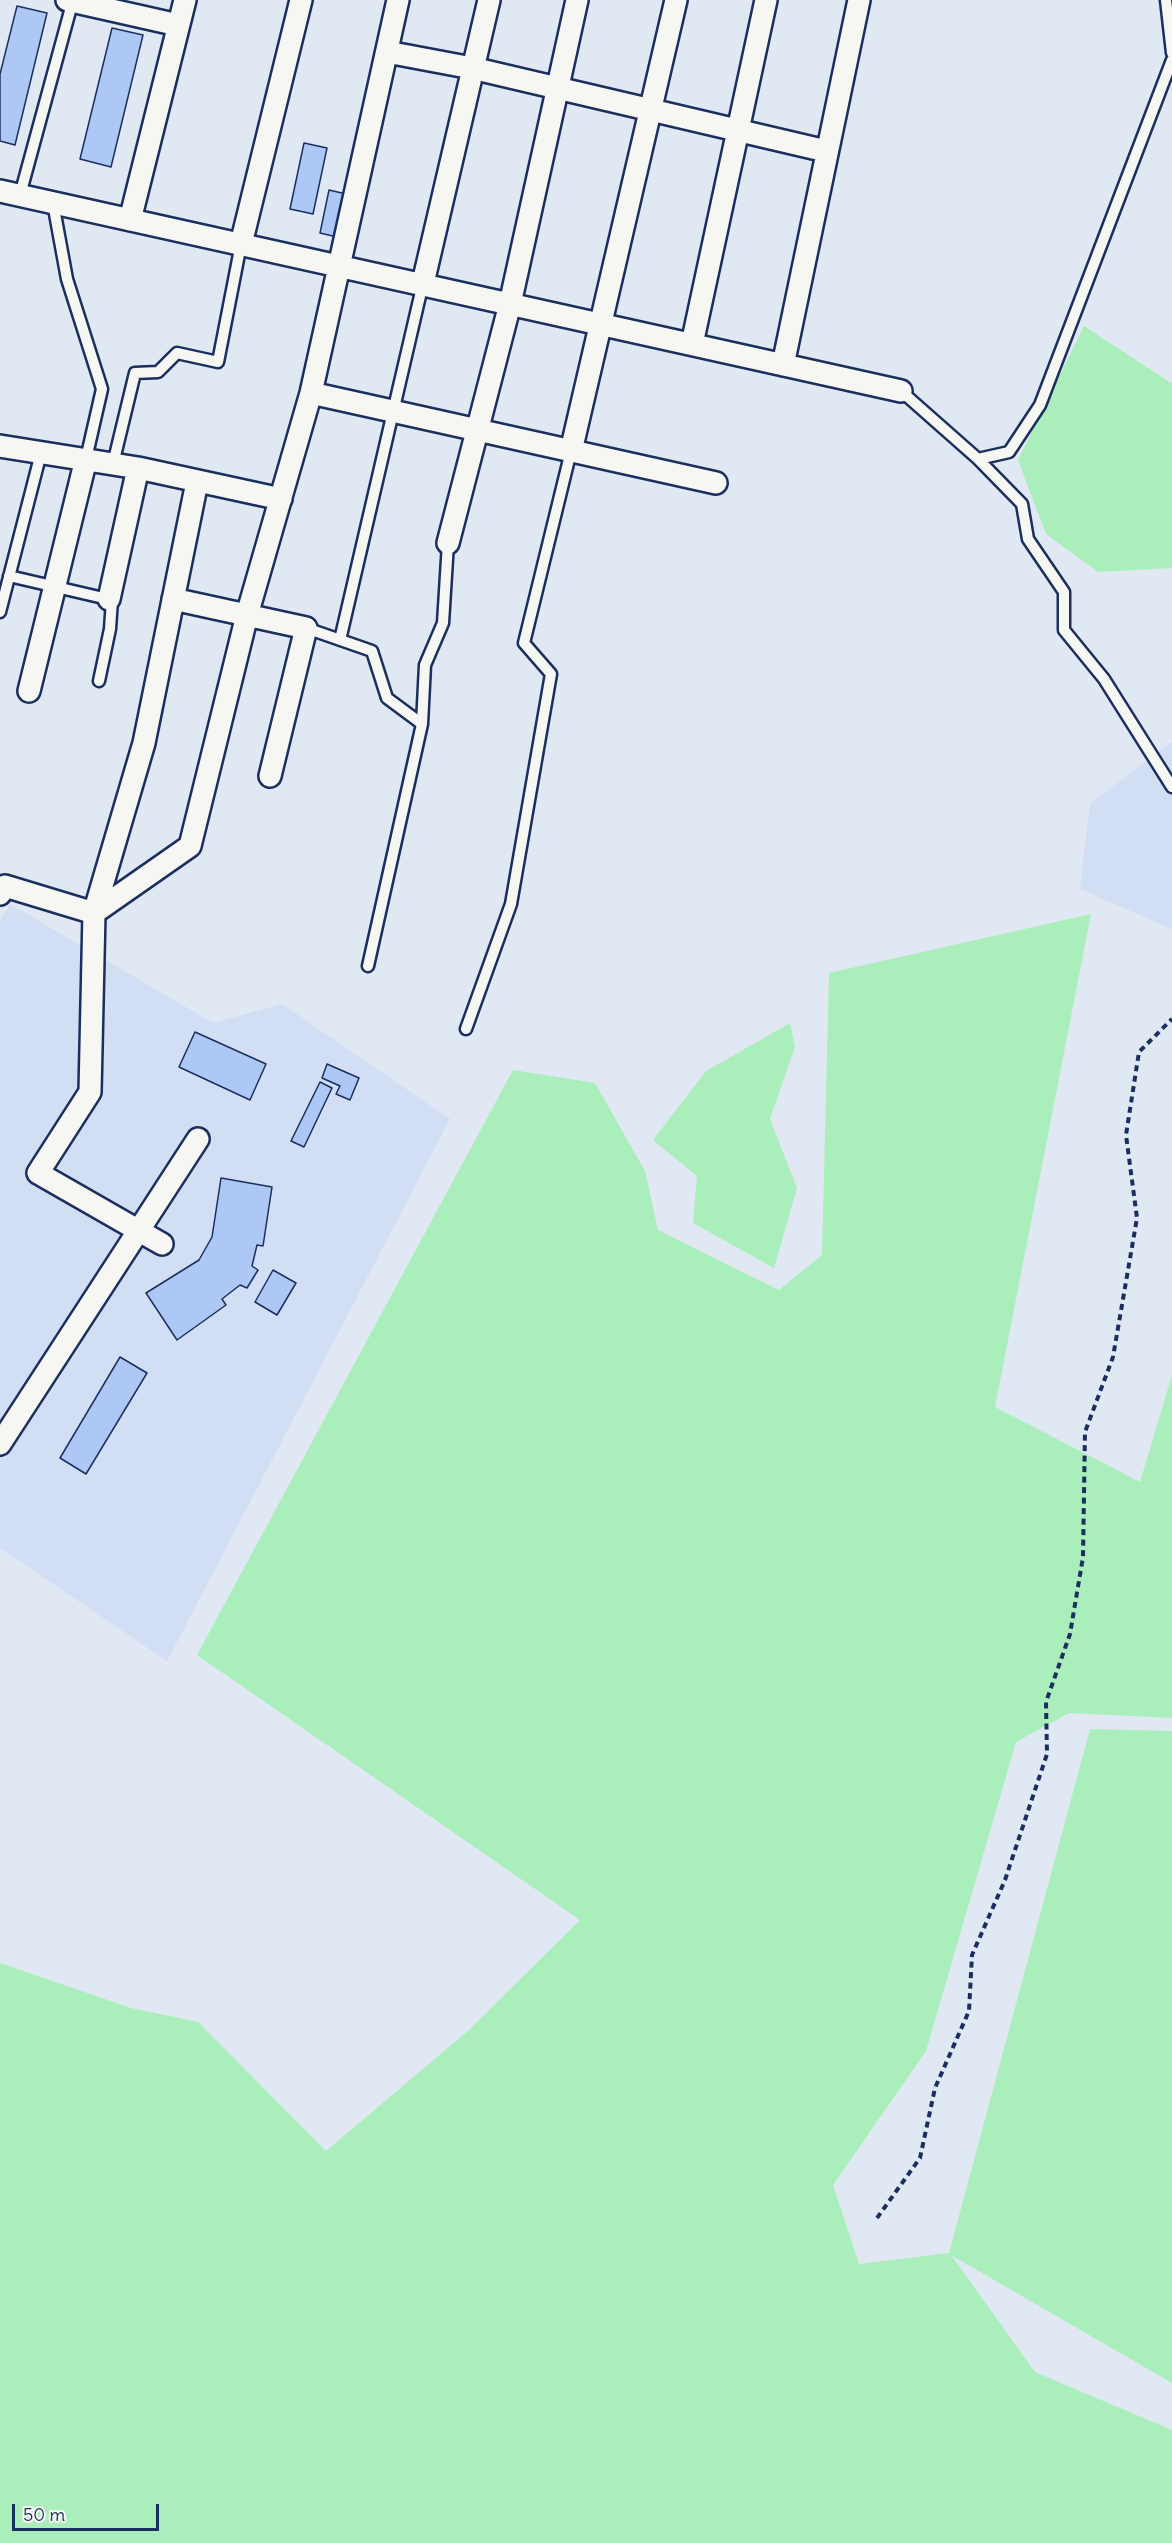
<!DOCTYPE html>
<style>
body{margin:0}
#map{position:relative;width:1172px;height:2543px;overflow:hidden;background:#e0e8f3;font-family:Delius,sans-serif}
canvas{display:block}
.scale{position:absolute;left:12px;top:2504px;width:147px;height:27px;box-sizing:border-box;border:3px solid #1b2f5e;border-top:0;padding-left:8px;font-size:18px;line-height:21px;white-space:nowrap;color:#1b2f5e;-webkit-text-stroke:4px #f6f6f2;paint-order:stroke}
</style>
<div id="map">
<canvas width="1172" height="2543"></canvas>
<div class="scale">50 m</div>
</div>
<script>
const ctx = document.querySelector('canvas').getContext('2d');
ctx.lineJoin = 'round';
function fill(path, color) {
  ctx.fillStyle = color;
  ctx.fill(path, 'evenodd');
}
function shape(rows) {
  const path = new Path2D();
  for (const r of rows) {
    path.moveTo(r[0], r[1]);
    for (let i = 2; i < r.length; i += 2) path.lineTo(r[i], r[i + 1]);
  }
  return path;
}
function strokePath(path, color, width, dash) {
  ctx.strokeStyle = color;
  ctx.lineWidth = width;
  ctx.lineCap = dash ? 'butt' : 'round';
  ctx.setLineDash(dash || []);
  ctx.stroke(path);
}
fill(shape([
 [1172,742,1172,929,1080,889,1090,804],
 [10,904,213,1023,282,1004,450,1119,167,1661,0,1548,0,921]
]), '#d1def4');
fill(shape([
 [1084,326,1171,383,1172,381,1172,568,1098,572,1046,534,1018,460],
 [1091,914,995,1407,1140,1482,1172,1375,1172,1718,1069,1713,1016,1742,926,2051,833,2185,859,2264,949,2253,1090,1729,1172,1731,1172,2383,951,2255,1035,2372,1172,2430,1172,2543,0,2543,0,1963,131,2008,198,2022,326,2151,469,2030,580,1920,197,1655,513,1070,595,1083,645,1171,658,1230,779,1290,822,1255,829,973],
 [790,1023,795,1047,770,1119,797,1188,774,1268,693,1223,697,1176,653,1140,706,1071]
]), '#aaefbb');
const building = shape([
 [17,6,47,13,15,145,0,141,0,74,17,6],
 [112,28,143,35,111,167,80,159,112,28],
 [304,143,327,148,313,214,290,209,304,143],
 [329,190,346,194,337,237,320,233,329,190],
 [195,1032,266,1064,250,1100,179,1067,195,1032],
 [327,1064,359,1078,350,1100,336,1094,340,1086,322,1078,327,1064],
 [320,1082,332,1088,304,1147,291,1141,320,1082],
 [221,1178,272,1187,263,1246,257,1245,252,1266,258,1270,247,1288,240,1285,222,1299,226,1305,177,1340,146,1293,199,1260,212,1237,221,1178],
 [273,1270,296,1283,277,1315,255,1302,273,1270],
 [120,1357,147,1373,86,1474,60,1458,120,1357]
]);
fill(building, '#aec8f5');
strokePath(building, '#1b2f5e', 1.5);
const lane = shape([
 [1166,0,1172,53],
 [20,195,73,0],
 [53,203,67,279,102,389,86,459],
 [901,391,978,459,1009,452,1040,405,1172,60],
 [978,459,1022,504,1028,539,1064,592,1064,630,1104,679,1172,787],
 [113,464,135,373,158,372,177,353,218,362,241,244],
 [9,576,112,600,110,629,99,681],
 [0,612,41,453],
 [306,628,372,651,387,698,422,724,368,966],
 [340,640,423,283],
 [422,724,425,665,443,623,448,543],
 [466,1029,511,904,551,674,524,643,571,451]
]);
const street = shape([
 [67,0,178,25],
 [398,0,311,393,716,483],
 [387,52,472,68,826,151],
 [0,191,901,391],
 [130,220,185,0],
 [241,244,301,0],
 [423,283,489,0],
 [692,344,766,0],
 [783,365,859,0],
 [0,446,138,468,281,499],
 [571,451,676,0],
 [448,543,510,304,577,0],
 [109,599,138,468],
 [173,599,306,628,270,776],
 [29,691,86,459],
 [0,894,5,886,94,913,90,1092,38,1173,162,1244],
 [94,913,190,846,247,615,311,393],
 [94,913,144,743,197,482],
 [0,1444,198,1139]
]);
strokePath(lane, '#1b2f5e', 15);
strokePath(street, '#1b2f5e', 26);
strokePath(shape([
 [877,2218,920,2158,935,2088,969,2011,972,1955,1005,1880,1047,1754,1046,1702,1070,1634,1083,1557,1085,1432,1113,1357,1137,1218,1126,1135,1139,1052,1172,1019]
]), '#1b2f5e', 4, [6, 4.5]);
strokePath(lane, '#f6f6f2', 10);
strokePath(street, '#f6f6f2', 21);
</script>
